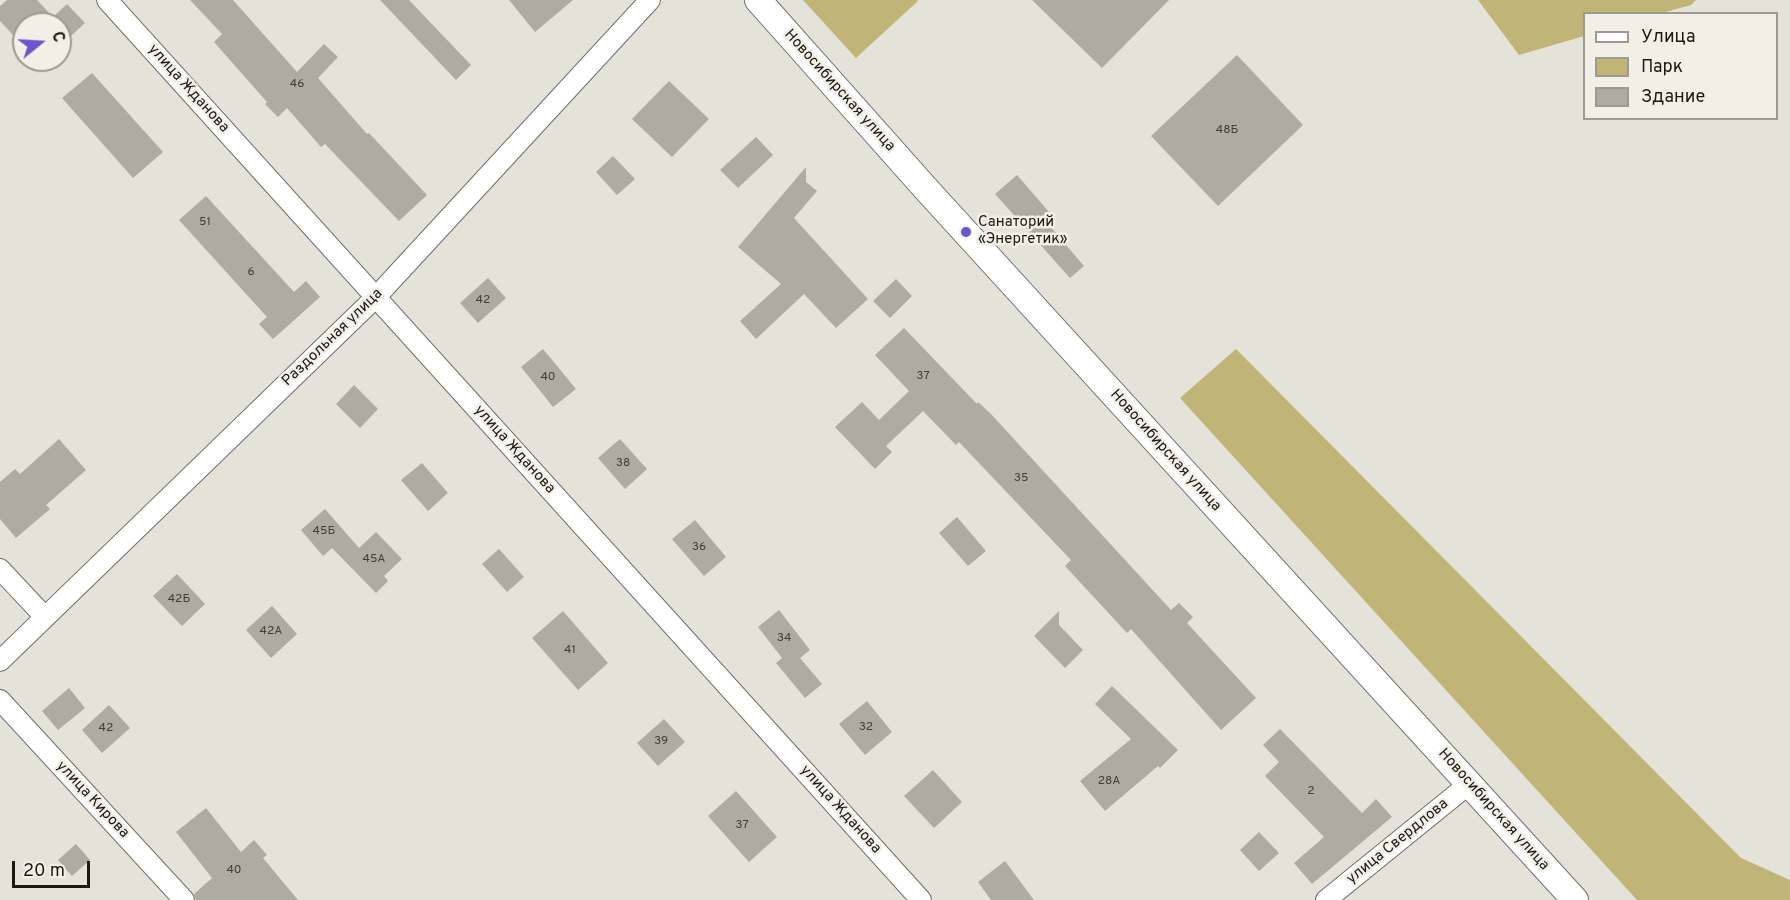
<!DOCTYPE html>
<meta charset="utf-8">
<style>
body{margin:0}
#map{position:relative;width:1790px;height:900px;overflow:hidden;background:#e4e3d9;font-family:Overpass,sans-serif}
canvas{display:block}
.legend{position:absolute;left:1583px;top:12px;width:195px;height:108px;box-sizing:border-box;background:#f2f0e6;border:2px solid #9c9a93;margin:0;padding:8px 10px;list-style:none;font-size:18px;color:#1a1916}
.legend li{display:flex;align-items:center;gap:12px;height:30px}
.legend b{width:30px;border:2px solid #9c9a93}
.north{position:absolute;left:12px;top:12px;width:60px;height:60px;box-sizing:border-box;background:#f2f0e6;border:2px solid #9c9a93;border-radius:50%;rotate:72deg;font-size:16px;font-weight:700;line-height:24px;text-align:center;color:#1a1916}
.north::after{content:'';display:block;margin:auto;width:21px;height:27px;background:#6956d0;clip-path:polygon(50% 0,100% 100%,50% 72%,0 100%)}
.scale{position:absolute;left:12px;top:861px;width:78px;height:27px;box-sizing:border-box;border:3px solid #1a1916;border-top:0;padding-left:8px;font-size:18px;line-height:21px;white-space:nowrap;color:#1a1916;-webkit-text-stroke:4px #f2f0e6;paint-order:stroke}
</style>
<div id="map">
<canvas width="1790" height="900"></canvas>
<ul class="legend">
<li><b style="height:8px;background:#fff"></b>Улица</li>
<li><b style="height:16px;background:#c0b576"></b>Парк</li>
<li><b style="height:16px;background:#adaba2"></b>Здание</li>
</ul>
<div class="north">С</div>
<div class="scale">20 m</div>
</div>
<script>
const ctx = document.querySelector('canvas').getContext('2d');
ctx.lineJoin = 'round';
function fill(path, color) {
  ctx.fillStyle = color;
  ctx.fill(path, 'evenodd');
}
function shape(rows) {
  const path = new Path2D();
  for (const r of rows) {
    path.moveTo(r[0], r[1]);
    for (let i = 2; i < r.length; i += 2) path.lineTo(r[i], r[i + 1]);
  }
  return path;
}
function strokePath(path, color, width, dash) {
  ctx.strokeStyle = color;
  ctx.lineWidth = width;
  ctx.lineCap = dash ? 'butt' : 'round';
  ctx.setLineDash(dash || []);
  ctx.stroke(path);
}
function label(font, color, halo, rows, align = 'center') {
  ctx.font = font + ' Overpass,sans-serif';
  ctx.lineWidth = 5;
  ctx.setLineDash([]);
  ctx.textBaseline = 'middle';
  ctx.strokeStyle = halo;
  ctx.fillStyle = color;
  for (const [text, x, y, turn = 0] of rows) {
    ctx.save();
    ctx.translate(x, y);
    ctx.rotate((+turn || 0) * Math.PI / 180);
    ctx.textAlign = isNaN(turn) ? turn : align;
    if (halo) ctx.strokeText(text, 0, 0);
    ctx.fillText(text, 0, 0);
    ctx.restore();
  }
}
fill(shape([
 [803,0,917,0,918,1,856,58],
 [1478,0,1696,0,1691,5,1662,13,1584,14,1584,36,1519,55],
 [1236,349,1741,858,1790,880,1790,900,1637,900,1180,398]
]), '#c0b576');
fill(shape([
 [7,0,37,0,53,17,67,4,85,23,60,46,60,24,24,24,24,47,0,21,0,6],
 [190,0,233,0,297,72,324,44,338,57,318,78,367,134,369,133,427,195,399,221,325,144,321,147,287,108,278,117,265,104,267,102,214,42,222,34],
 [380,0,409,0,471,65,456,80],
 [509,0,573,0,535,32],
 [1032,0,1169,0,1102,68],
 [1237,55,1303,125,1218,206,1151,136],
 [92,73,163,152,133,178,62,98],
 [669,81,709,119,672,157,632,119],
 [756,137,773,155,738,188,720,170],
 [613,156,635,179,617,195,596,172],
 [806,167,806,182,817,191,794,218,868,299,836,328,804,294,756,339,740,321,781,284,738,247],
 [1017,175,1049,212,1043,218,1084,266,1070,278,995,194],
 [206,196,294,292,306,281,320,297,273,339,259,324,267,317,179,220],
 [488,278,506,298,478,323,460,303],
 [896,279,912,296,890,318,873,301],
 [904,328,977,404,978,402,991,414,1171,610,1179,603,1193,617,1187,623,1256,698,1221,730,1131,629,1127,633,1065,566,1071,560,959,442,956,445,923,411,886,446,892,452,875,469,835,427,862,402,879,420,909,391,875,355],
 [543,349,576,389,553,407,521,367],
 [354,385,378,409,360,428,336,404],
 [59,439,86,470,46,505,50,509,16,538,0,519,0,482,15,469,20,474],
 [620,439,647,469,625,489,598,458],
 [422,463,448,493,428,511,401,480],
 [325,509,359,548,376,532,402,559,384,576,388,581,376,593,332,548,323,556,301,530],
 [957,517,986,551,968,566,939,533],
 [695,520,726,557,704,576,672,539],
 [499,549,524,577,507,592,482,564],
 [177,574,205,604,182,626,153,596],
 [272,606,297,634,271,658,246,630],
 [779,610,810,650,800,658,822,684,805,698,776,663,782,658,758,627],
 [563,611,608,663,578,690,532,638],
 [1059,611,1059,625,1083,650,1065,668,1034,636],
 [1112,686,1178,750,1160,768,1158,766,1105,811,1080,781,1131,739,1095,704],
 [69,688,85,708,58,730,42,711],
 [867,701,892,732,865,755,839,724],
 [109,705,130,728,102,753,82,730],
 [664,719,685,742,658,766,637,743],
 [1280,729,1362,813,1376,799,1392,817,1312,884,1294,863,1324,837,1265,776,1279,762,1263,745],
 [933,770,962,802,934,828,904,796],
 [736,791,777,837,749,862,708,816],
 [206,808,241,852,254,840,267,855,263,858,298,900,196,900,194,894,212,878,176,832],
 [1259,832,1279,853,1259,871,1240,850],
 [76,844,90,860,72,876,58,860],
 [1005,861,1034,900,991,900,978,882]
]), '#adaba2');
const minor = shape([
 [107,0,921,900],
 [0,569,44,616],
 [0,661,376,297,650,0],
 [0,700,184,900],
 [1326,900,1469,784]
]);
const tertiary = shape([
 [758,0,927,190,1575,900]
]);
strokePath(minor, '#706e66', 22);
strokePath(tertiary, '#706e66', 28);
strokePath(minor, '#fff', 20);
strokePath(tertiary, '#fff', 26);
for (const [x, y, r, color] of [
 [966,232,6,"#6956d0"]
]) {
  const dot = new Path2D();
  dot.arc(x, y, r, 0, 2 * Math.PI);
  ctx.fillStyle = color;
  ctx.fill(dot);
  strokePath(dot, '#f2f0e6', 2);
}
label('12px', '#3f3e39', null, [
 ["46",297,85],
 ["48Б",1227,131],
 ["51",205,223],
 ["6",251,273],
 ["42",483,301],
 ["37",923,377],
 ["40",548,378],
 ["38",623,464],
 ["35",1021,479],
 ["45Б",324,532],
 ["36",699,548],
 ["45А",374,560],
 ["42Б",179,600],
 ["42А",271,632],
 ["34",784,639],
 ["41",570,651],
 ["32",866,728],
 ["42",106,729],
 ["39",661,742],
 ["28А",1109,782],
 ["2",1311,792],
 ["37",742,826],
 ["40",234,871]
]);
label('15px', '#1a1916', '#f2f0e6', [
 ["улица Жданова",188,89,48],
 ["Новосибирская улица",839,91,48],
 ["Раздольная улица",333,338,-44],
 ["улица Жданова",514,450,48],
 ["Новосибирская улица",1165,451,48],
 ["улица Кирова",92,800,47],
 ["улица Жданова",840,810,48],
 ["Новосибирская улица",1493,810,48],
 ["улица Свердлова",1398,842,-39]
]);
label('15px', '#1a1916', '#f2f0e6', [
 ["Санаторий",978,223],
 ["«Энергетик»",978,240]
], 'left');
</script>
